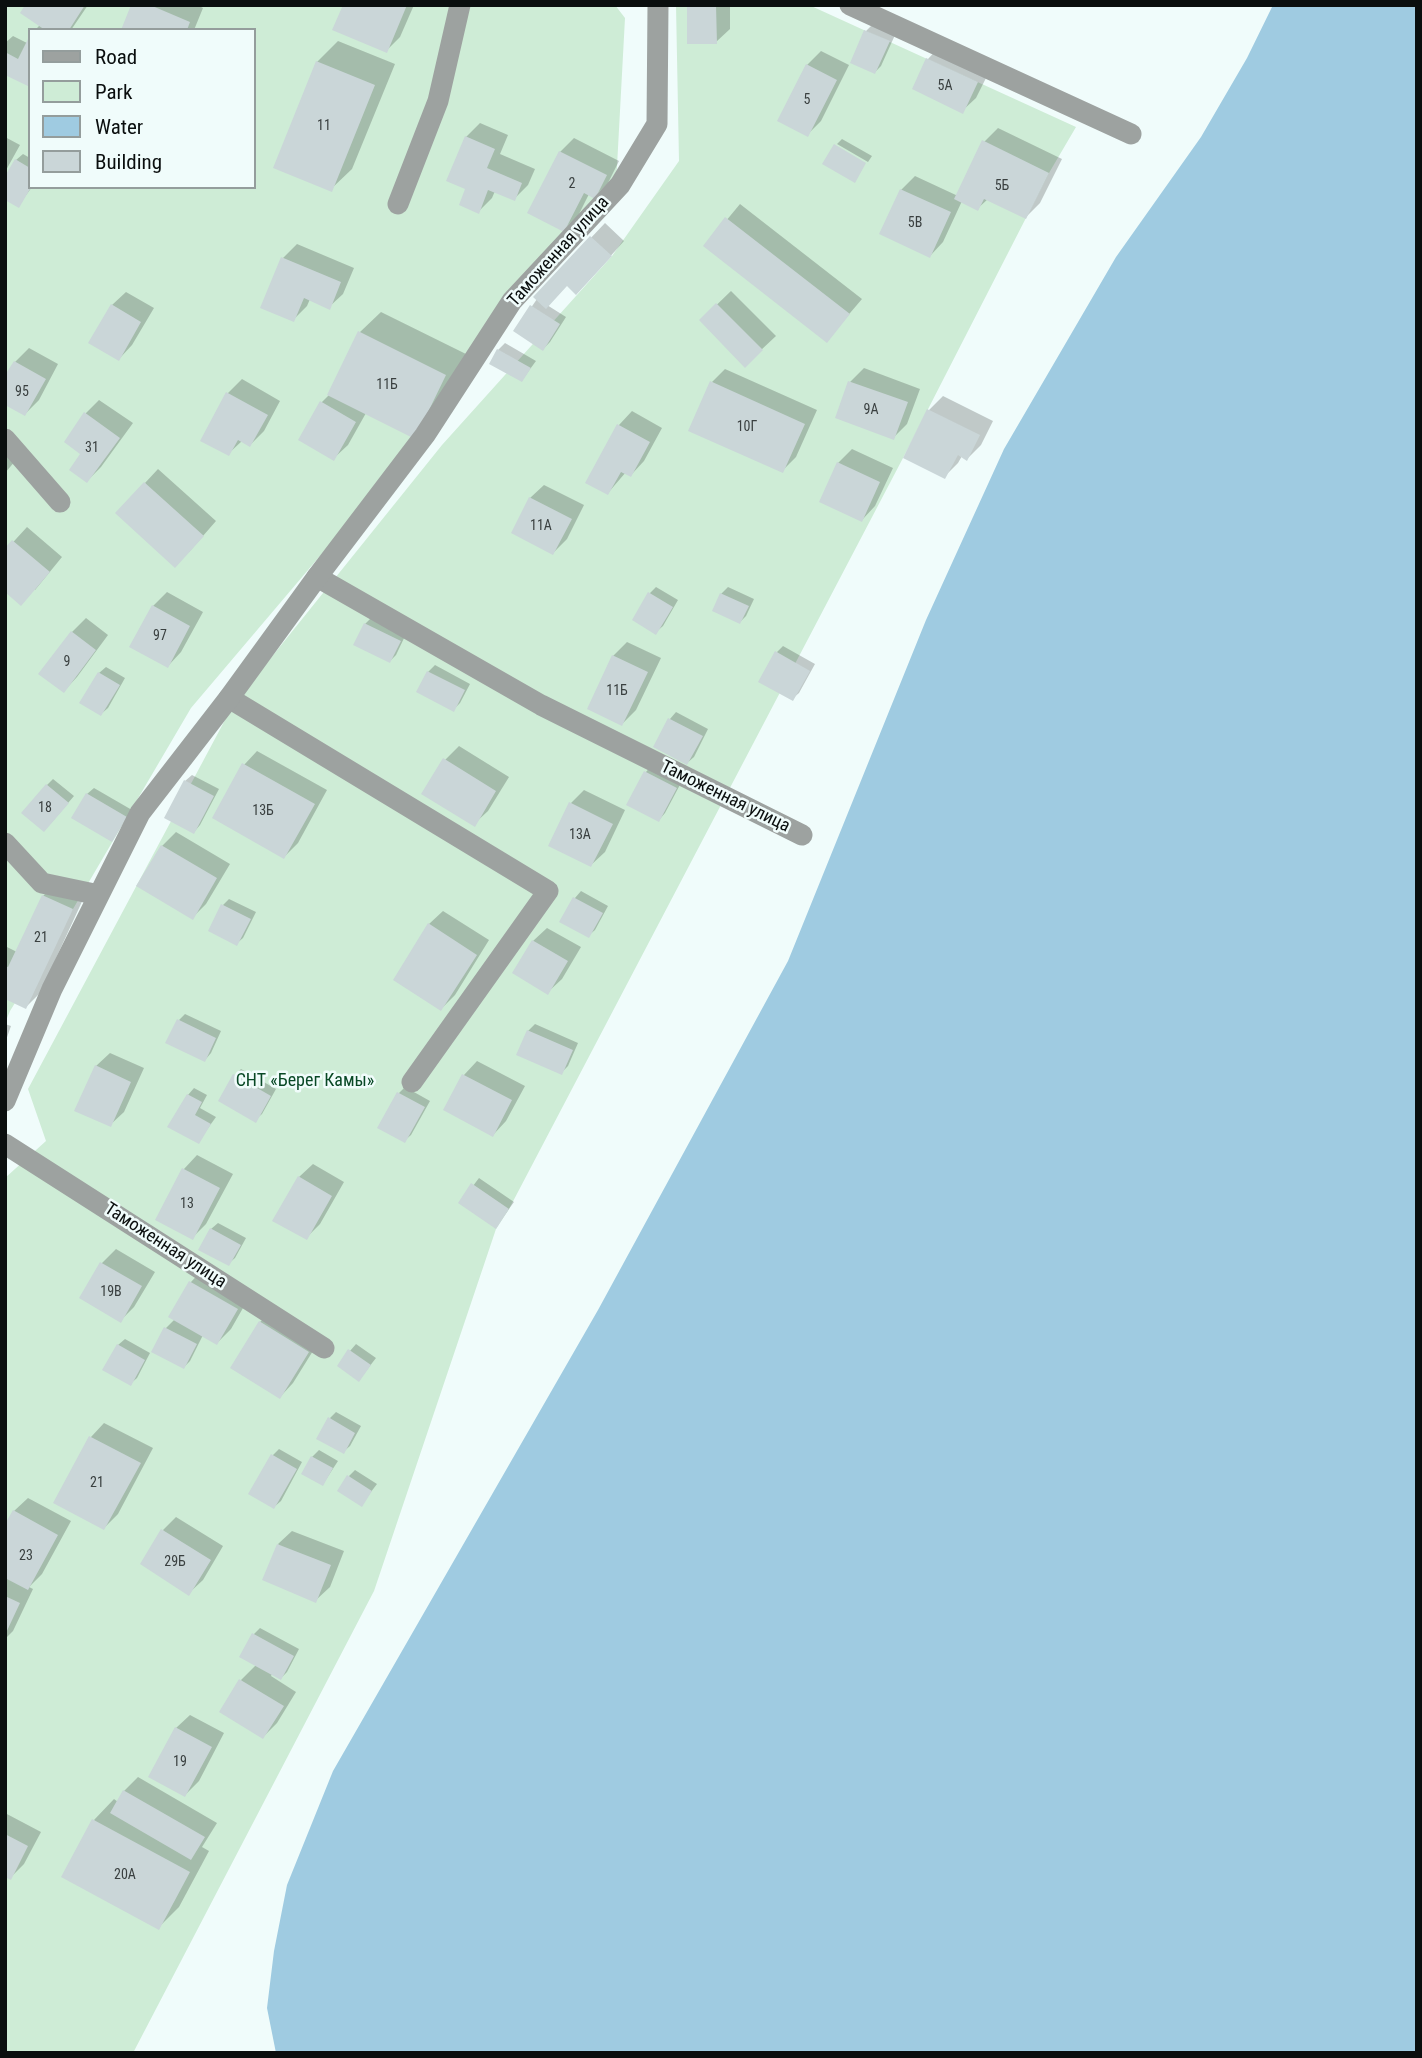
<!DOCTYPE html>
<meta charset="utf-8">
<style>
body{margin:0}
#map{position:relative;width:1422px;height:2058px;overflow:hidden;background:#f0fcfb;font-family:"Roboto Condensed",sans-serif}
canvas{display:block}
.frame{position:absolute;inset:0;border:7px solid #0a0e0e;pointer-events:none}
.legend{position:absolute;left:28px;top:28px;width:228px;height:161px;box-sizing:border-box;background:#f0fcfb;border:2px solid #949d9c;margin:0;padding:9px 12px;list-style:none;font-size:21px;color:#0a0e0e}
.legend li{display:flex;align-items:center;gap:14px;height:35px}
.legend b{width:35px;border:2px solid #949d9c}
</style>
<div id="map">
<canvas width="1422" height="2058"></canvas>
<div class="frame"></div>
<ul class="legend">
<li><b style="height:9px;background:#9da2a0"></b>Road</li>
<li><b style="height:19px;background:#ceecd6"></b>Park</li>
<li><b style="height:19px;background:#9fcbe1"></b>Water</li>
<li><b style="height:19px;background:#cad6d8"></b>Building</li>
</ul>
</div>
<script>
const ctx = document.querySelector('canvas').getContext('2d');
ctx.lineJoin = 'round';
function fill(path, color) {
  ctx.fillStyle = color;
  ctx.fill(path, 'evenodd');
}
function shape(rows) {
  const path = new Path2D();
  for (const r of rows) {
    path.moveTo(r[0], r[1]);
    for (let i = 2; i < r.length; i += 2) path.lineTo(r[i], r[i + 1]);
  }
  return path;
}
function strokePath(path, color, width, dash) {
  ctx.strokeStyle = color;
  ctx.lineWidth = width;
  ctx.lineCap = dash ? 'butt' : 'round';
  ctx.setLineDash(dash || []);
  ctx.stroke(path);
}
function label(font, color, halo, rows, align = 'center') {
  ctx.font = font + ' "Roboto Condensed",sans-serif';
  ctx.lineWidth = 5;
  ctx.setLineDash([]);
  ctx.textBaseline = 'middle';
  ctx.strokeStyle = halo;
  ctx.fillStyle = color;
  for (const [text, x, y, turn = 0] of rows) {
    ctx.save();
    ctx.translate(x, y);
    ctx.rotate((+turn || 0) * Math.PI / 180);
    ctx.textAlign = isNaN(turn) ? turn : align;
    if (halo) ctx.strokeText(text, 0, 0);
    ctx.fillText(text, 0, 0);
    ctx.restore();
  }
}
fill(shape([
 [5,5,615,5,625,18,616,185,506,297,414,445,191,708,73,909,10,1011,5,1023],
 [30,30,254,30,254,187,30,187],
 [676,5,809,5,1076,127,1049,173,903,458,509,1209,496,1229,374,1591,133,2053,5,2053,5,1178,46,1141,28,1089,233,705,442,445,612,256,679,161]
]), '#ceecd6');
fill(shape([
 [1273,5,1417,5,1417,2053,276,2053,267,2008,274,1951,287,1885,333,1771,598,1310,788,961,926,620,1004,449,1116,257,1201,137,1247,58]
]), '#9fcbe1');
fill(shape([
 [27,5,88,5,71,30,35,30,40,25],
 [132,5,197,5,203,8,194,30,122,30],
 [345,5,414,5,400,37,386,51],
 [689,5,730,5,730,29,716,42],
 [872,25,895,35,881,66,875,72,866,31],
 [13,36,27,43,30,85,5,73,5,43],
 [338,41,395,64,352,169,331,189,317,62],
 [941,45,991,68,976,98,962,111,914,88,928,59],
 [821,51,849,65,821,121,807,135,807,65],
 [480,123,508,135,500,154,535,169,528,185,514,199,495,191,492,198,478,212,468,188,466,137],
 [998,128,1062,159,1040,203,1026,217,988,199,977,209,962,201,943,242,930,256,901,190,915,176,958,196,984,142],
 [5,137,20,145,5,172],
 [574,138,619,161,608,183,594,197,589,194,578,216,564,229,560,152],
 [842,139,872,156,868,162,837,144],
 [23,154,30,158,30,187,32,187,18,206,16,160],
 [740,204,862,299,827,340,706,245],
 [605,223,624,241,590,279,567,284,547,305,566,317,550,342,543,349,515,331,537,299,535,297],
 [297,244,354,268,343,294,329,307,310,299,307,306,293,320,283,258],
 [731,291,776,336,745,365,701,320],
 [126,292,154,308,132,345,119,359,112,305],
 [381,312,466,354,435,416,366,413,348,445,334,458,321,403,329,395,360,332],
 [505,343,536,361,522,380,498,350],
 [29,348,58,364,39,400,25,414,15,362],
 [864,368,920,389,907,424,893,438,850,382],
 [725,369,817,410,796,457,782,471,712,382],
 [242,379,280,401,264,431,250,445,242,441,228,454,228,393],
 [943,396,993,421,981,445,967,459,962,456,958,463,944,477,905,457,929,410],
 [99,400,133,423,101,467,87,481,82,454,86,413],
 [632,411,662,428,644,461,631,475,626,472,608,493,588,482,619,425],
 [852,449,893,468,875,506,862,520,838,463],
 [5,451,16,460,5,473],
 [158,469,216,521,189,552,145,483],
 [544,485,584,505,567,539,553,553,530,498],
 [27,527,62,557,35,590,5,551],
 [656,587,678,600,663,626,656,632,650,593],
 [728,587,754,599,746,616,740,622,721,594],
 [167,592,203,612,181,652,168,666,153,606],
 [372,617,406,634,396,655,390,661,365,624],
 [86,618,108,635,77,677,64,691,72,632],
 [627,642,661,658,636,710,622,724,613,656],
 [783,646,815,664,799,693,792,699,777,652],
 [435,665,470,684,460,703,454,709,428,672],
 [106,667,125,678,108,708,101,714,99,673],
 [676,712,708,729,694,757,687,763,655,746,670,719],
 [459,746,509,777,488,811,474,824,445,760],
 [257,751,327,790,298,843,284,857,244,765],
 [652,765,682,781,665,813,659,820,629,804,646,772],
 [192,775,219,789,200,825,194,832,185,781],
 [53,779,74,796,51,823,47,785],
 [94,788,132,810,112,840,87,794],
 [584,790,625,810,605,852,591,865,571,803],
 [176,832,230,864,206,904,192,918,162,846],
 [57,882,85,895,40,993,26,1007,5,997,5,946,17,952,43,896],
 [581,891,608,906,595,930,588,936,561,922,575,898],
 [229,899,256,912,243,938,236,944,223,905],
 [443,911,489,940,455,995,441,1009,429,924],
 [547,928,581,947,562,979,548,992,533,941],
 [185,1014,221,1031,211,1053,205,1060,179,1020],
 [5,1024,11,1026,5,1043],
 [535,1024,578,1043,568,1066,561,1073,528,1031],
 [110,1053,144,1068,124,1112,110,1125,96,1066],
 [477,1061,525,1086,506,1121,493,1135,445,1109,464,1075],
 [241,1069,276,1089,262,1114,255,1120,220,1100,235,1075],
 [405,1087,430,1101,411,1135,404,1141,399,1093],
 [194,1088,207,1095,200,1108,216,1117,198,1142,188,1095],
 [197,1155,233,1174,206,1224,192,1238,157,1219,184,1169],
 [313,1164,344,1182,320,1224,306,1238,299,1177],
 [479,1178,514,1202,496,1227,460,1203],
 [218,1223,246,1238,235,1258,228,1264,211,1229],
 [116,1249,155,1272,134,1307,120,1321,81,1298,102,1263],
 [204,1268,251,1294,231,1329,217,1343,203,1335,190,1361,184,1367,153,1351,166,1328,175,1319,171,1317,191,1282],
 [274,1309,321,1338,293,1383,280,1397,260,1322],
 [125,1339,150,1353,137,1378,130,1384,118,1345],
 [356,1344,376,1358,359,1380,350,1351],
 [336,1412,361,1426,350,1446,343,1452,330,1418],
 [104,1423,153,1448,118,1514,104,1528,55,1503,91,1437],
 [279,1449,302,1462,281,1501,274,1507,273,1455],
 [319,1450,338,1461,323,1484,312,1457],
 [355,1470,377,1484,361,1505,349,1476],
 [28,1498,71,1521,42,1574,29,1587,33,1589,13,1631,5,1639,5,1528,14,1511],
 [176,1517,223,1546,203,1580,189,1593,163,1530],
 [292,1531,344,1551,330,1587,316,1600,278,1544],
 [260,1628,299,1649,287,1672,281,1678,272,1674,271,1676,296,1692,277,1723,263,1737,241,1680,256,1665,254,1634],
 [190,1715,224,1733,199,1781,185,1795,176,1728],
 [138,1777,217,1823,202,1847,209,1851,179,1907,158,1928,94,1820,114,1799,118,1802,124,1791],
 [5,1813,41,1832,24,1864,10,1878,5,1875]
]), '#0003');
fill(shape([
 [25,5,85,5,69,30,45,30,20,13],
 [131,5,150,5,190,22,187,30,121,30],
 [343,5,407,5,387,53,332,30],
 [687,5,716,5,717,44,687,44],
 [864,30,890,41,875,74,850,63],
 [30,35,30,87,5,75,5,52,18,59],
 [926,58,978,82,963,114,912,89],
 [316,61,375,85,332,192,273,168],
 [806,64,837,80,808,137,777,121],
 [465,136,495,149,487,168,522,183,515,201,488,190,479,214,459,205,465,189,446,181],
 [982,140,1049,173,1026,219,984,199,978,211,954,199],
 [834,144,866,163,855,183,822,164],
 [559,151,607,175,595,199,584,193,564,232,527,213],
 [15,159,30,168,30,189,19,208,5,200,5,176],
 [900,189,951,212,930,258,879,234],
 [725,217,850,314,827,343,703,246],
 [590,236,612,256,576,295,567,286,546,309,533,297],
 [281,257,341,282,330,310,304,298,294,322,260,308],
 [716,303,763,350,745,368,699,320],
 [111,304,141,322,119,361,88,343],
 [530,305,560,324,543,351,513,331],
 [358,331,446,375,415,439,327,395],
 [497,349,531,368,522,382,489,364],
 [14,361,46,379,25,416,5,405,5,375],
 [710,381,805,424,783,473,688,431],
 [848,381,908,402,894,440,835,418],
 [226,392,268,415,250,447,238,440,229,456,200,441],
 [320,401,356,422,334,461,298,440],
 [927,409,980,435,967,461,958,455,945,479,903,458],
 [84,412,120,438,87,483,69,470,80,454,64,442],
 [617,424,650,442,631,477,621,472,608,495,585,483],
 [837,462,880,482,862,522,819,502],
 [144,482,204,536,175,568,115,513],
 [529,497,572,519,553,555,511,533],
 [12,540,50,572,21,606,5,592,5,548],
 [648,592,673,607,656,635,632,620],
 [720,593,749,606,740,624,712,611],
 [152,605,190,626,168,668,129,647],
 [364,623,401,641,390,663,353,645],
 [71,631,96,650,64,693,38,674],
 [775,651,810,671,793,701,758,682],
 [612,655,648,672,622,726,587,709],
 [427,671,465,690,454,712,416,692],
 [98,672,120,685,101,716,79,703],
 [668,718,703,736,687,765,653,747],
 [443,758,496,791,475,827,421,794],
 [242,763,315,804,284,859,212,818],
 [644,771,677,788,659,822,626,805],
 [184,780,214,796,194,834,164,818],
 [46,784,69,803,44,832,21,813],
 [86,793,127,817,112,842,71,818],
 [569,802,613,824,591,867,548,846],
 [161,845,217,878,193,920,136,886],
 [42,895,73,909,26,1009,5,999,5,966,8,967],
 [573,897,603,913,589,938,559,922],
 [221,904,251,919,237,946,208,931],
 [428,923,477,955,441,1011,393,980],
 [532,940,568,961,548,995,512,973],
 [177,1019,216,1038,205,1062,165,1043],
 [527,1030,573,1050,562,1075,516,1055],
 [95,1065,131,1082,111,1127,74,1111],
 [233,1074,271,1096,256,1123,218,1101],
 [462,1074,512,1100,493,1137,443,1110],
 [397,1092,425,1107,405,1143,377,1128],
 [187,1094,202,1102,195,1115,211,1124,199,1144,167,1127],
 [182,1168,220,1188,193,1240,155,1220],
 [298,1176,332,1196,307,1240,272,1221],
 [471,1183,509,1209,496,1229,458,1203],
 [210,1228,241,1245,229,1266,198,1250],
 [100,1262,142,1286,121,1323,79,1298],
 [189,1281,238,1309,217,1345,168,1317],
 [259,1321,309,1352,280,1399,230,1368],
 [164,1327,197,1344,184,1369,151,1352],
 [117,1344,145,1360,131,1386,102,1370],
 [348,1349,371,1365,359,1382,337,1366],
 [328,1417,355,1433,344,1454,316,1439],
 [89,1436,141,1463,104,1530,53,1503],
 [271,1454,297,1469,274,1509,248,1494],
 [311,1456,333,1468,323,1486,301,1474],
 [347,1475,372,1491,362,1507,337,1491],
 [13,1510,58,1535,28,1590,5,1578,5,1524],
 [161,1529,211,1560,189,1596,140,1564],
 [277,1544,331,1565,316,1603,262,1580],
 [5,1596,20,1603,5,1635],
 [252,1633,294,1656,281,1680,239,1657],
 [239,1679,284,1706,263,1739,219,1712],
 [175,1727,212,1747,185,1797,148,1777],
 [123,1790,205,1837,191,1860,110,1813],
 [92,1819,190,1872,159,1930,61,1877],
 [5,1834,28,1846,11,1880,5,1877]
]), '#cad6d8');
strokePath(shape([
 [850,5,1131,134],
 [5,439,60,502],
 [317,577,541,705,802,835],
 [229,698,548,891,412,1082],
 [5,1144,324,1348]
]), '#9da2a0', 21);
strokePath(shape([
 [398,204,438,101,460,5],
 [5,843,42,883,99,895],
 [5,1101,52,989,140,813,229,698,317,577,425,435,512,301,620,185,657,124,658,5]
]), '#9da2a0', 21);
label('14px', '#3a4040', null, [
 ["5А",945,86],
 ["5",807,100],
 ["11",324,126],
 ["2",572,184],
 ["5Б",1002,186],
 ["5В",915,223],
 ["11Б",387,385],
 ["95",22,392],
 ["9А",871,410],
 ["10Г",747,427],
 ["31",92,448],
 ["11А",541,526],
 ["97",160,636],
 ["9",67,662],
 ["11Б",617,691],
 ["18",45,808],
 ["13Б",263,811],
 ["13А",580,835],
 ["21",41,938],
 ["13",187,1204],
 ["19В",111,1292],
 ["21",97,1483],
 ["23",26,1556],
 ["29Б",175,1562],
 ["19",180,1762],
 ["20А",125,1875]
]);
label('18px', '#0a0e0e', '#f0fcfb', [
 ["Таможенная улица",559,252,-48],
 ["Таможенная улица",725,797,26],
 ["Таможенная улица",165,1246,33]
]);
label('18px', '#084825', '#f0fcfb', [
 ["СНТ «Берег Камы»",305,1081]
]);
</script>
